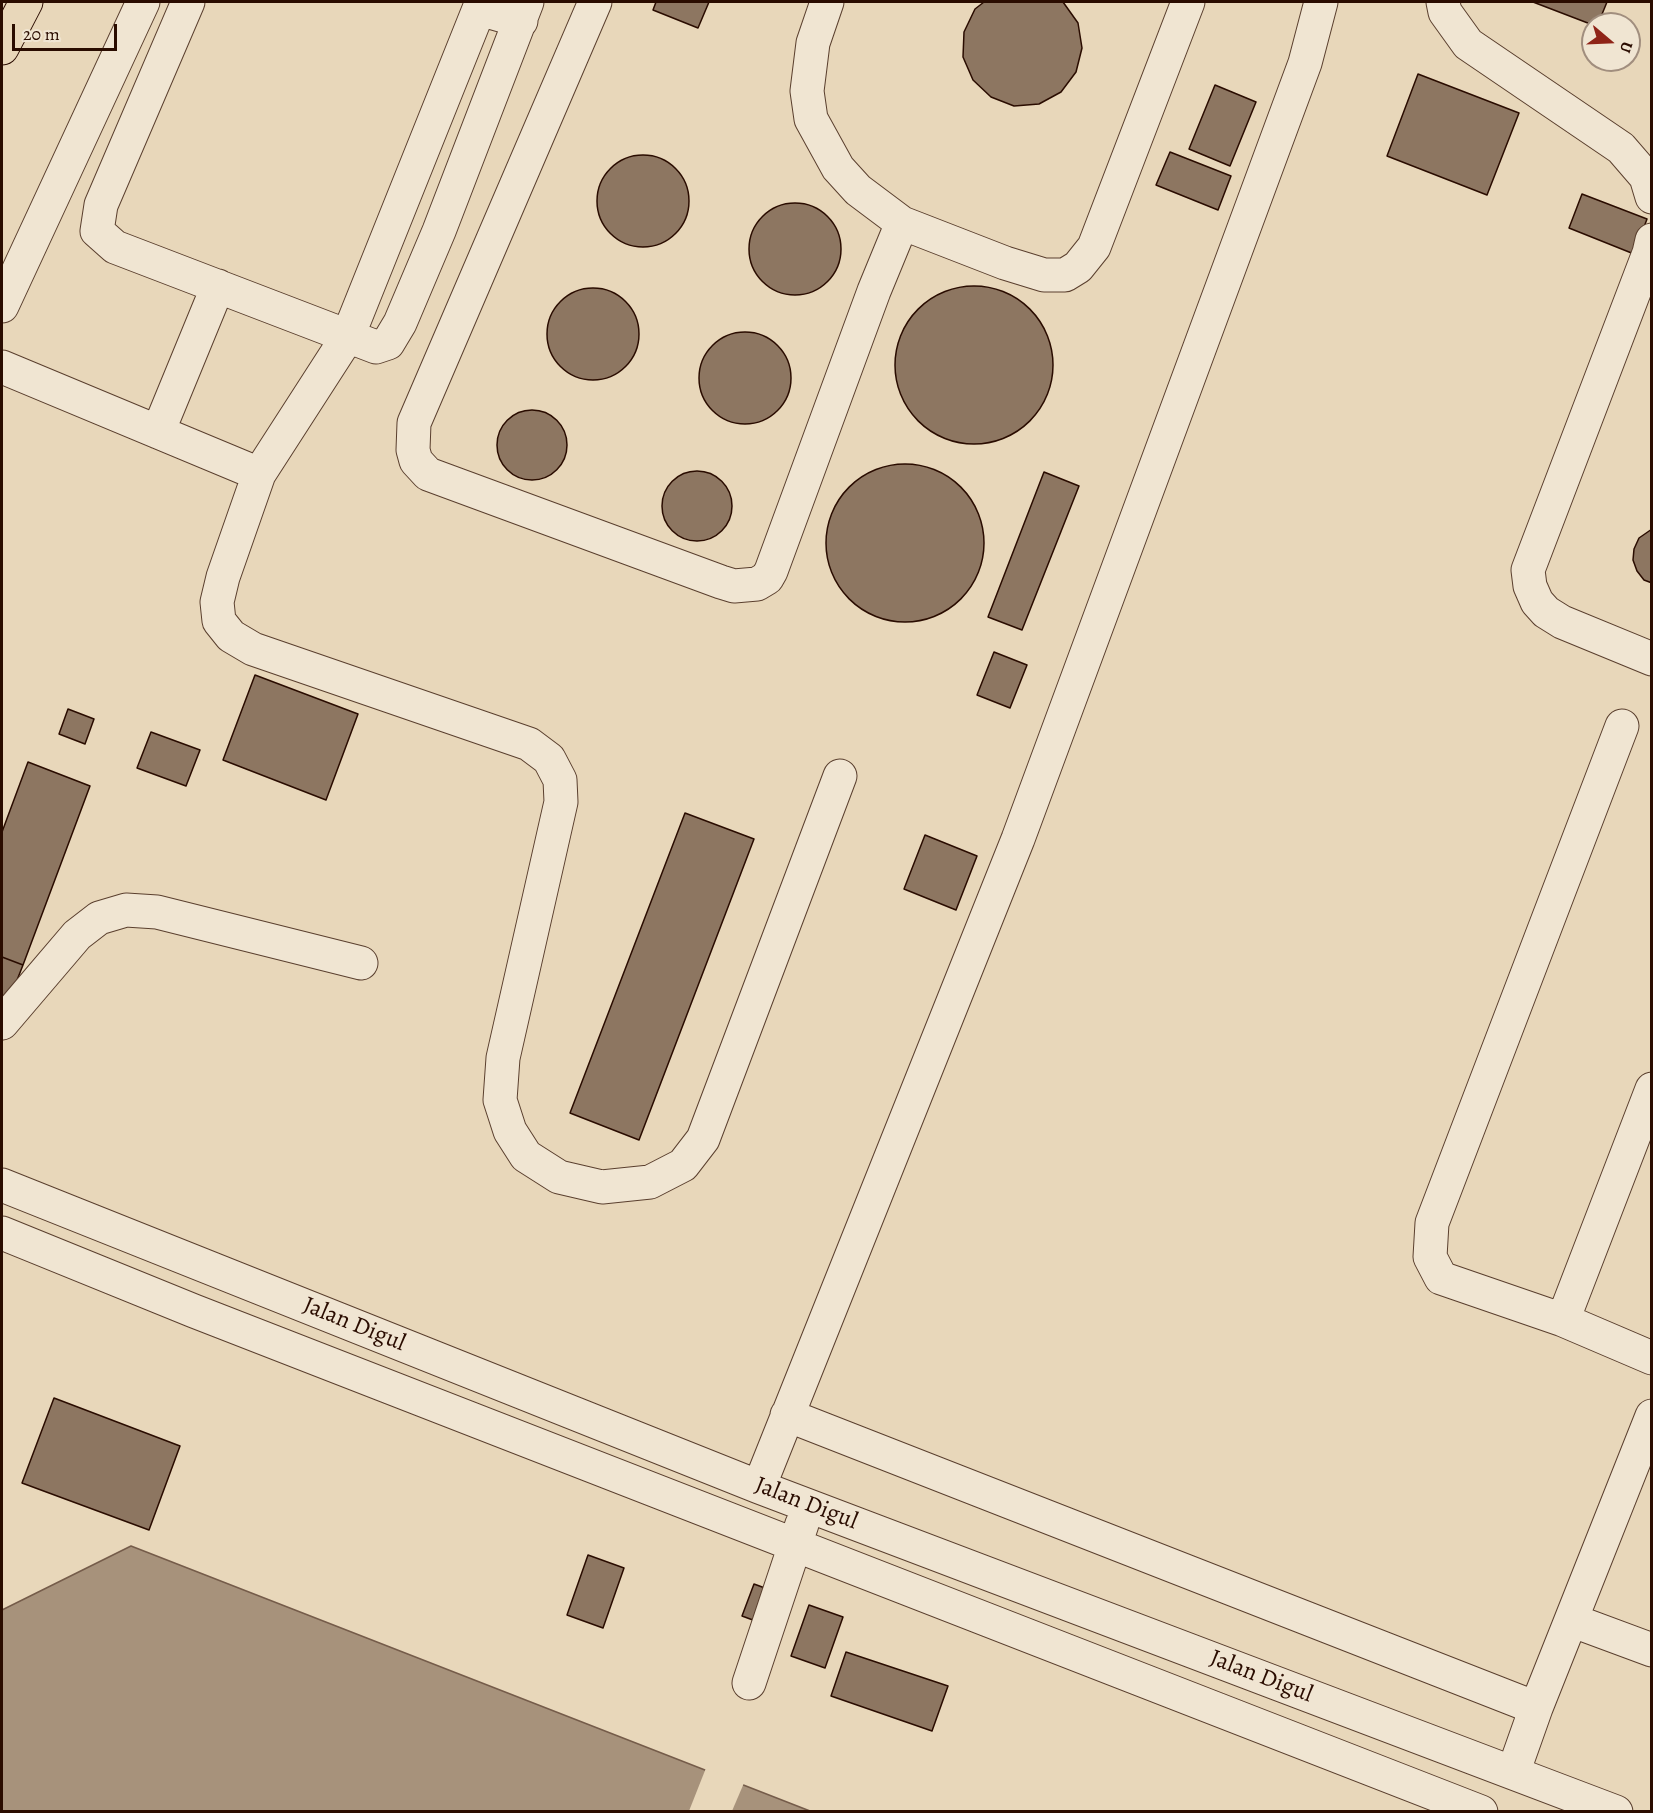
<!DOCTYPE html>
<style>
body{margin:0}
#map{position:relative;width:1653px;height:1813px;overflow:hidden;background:#e8d7ba;font-family:Alegreya,serif}
canvas{display:block}
.frame{position:absolute;inset:0;border:3px solid #2a0c00;pointer-events:none}
.north{position:absolute;left:1581px;top:12px;width:60px;height:60px;box-sizing:border-box;background:#f0e5d2;border:2px solid #a18e7e;border-radius:50%;rotate:109deg;font-size:16px;font-weight:700;line-height:24px;text-align:center;color:#2a0c00}
.north::after{content:'';display:block;margin:auto;width:21px;height:27px;background:#8f2418;clip-path:polygon(50% 0,100% 100%,50% 72%,0 100%)}
.scale{position:absolute;left:12px;top:24px;width:105px;height:27px;box-sizing:border-box;border:3px solid #2a0c00;border-top:0;padding-left:8px;font-size:18px;line-height:21px;white-space:nowrap;color:#2a0c00;-webkit-text-stroke:4px #f0e5d2;paint-order:stroke}
</style>
<div id="map">
<canvas width="1653" height="1813"></canvas>
<div class="frame"></div>
<div class="north">U</div>
<div class="scale">20 m</div>
</div>
<script>
const ctx = document.querySelector('canvas').getContext('2d');
ctx.lineJoin = 'round';
function fill(path, color) {
  ctx.fillStyle = color;
  ctx.fill(path, 'evenodd');
}
function shape(rows) {
  const path = new Path2D();
  for (const r of rows) {
    if (r.length === 3) {
      path.moveTo(r[0] + r[2], r[1]);
      path.arc(r[0], r[1], r[2], 0, 2 * Math.PI);
      continue;
    }
    path.moveTo(r[0], r[1]);
    for (let i = 2; i < r.length; i += 2) path.lineTo(r[i], r[i + 1]);
  }
  return path;
}
function strokePath(path, color, width, dash) {
  ctx.strokeStyle = color;
  ctx.lineWidth = width;
  ctx.lineCap = dash ? 'butt' : 'round';
  ctx.setLineDash(dash || []);
  ctx.stroke(path);
}
function label(font, color, halo, rows, align = 'center') {
  ctx.font = font + ' Alegreya,serif';
  ctx.lineWidth = 4.5;
  ctx.setLineDash([]);
  ctx.textBaseline = 'middle';
  ctx.strokeStyle = halo;
  ctx.fillStyle = color;
  for (const [text, x, y, turn = 0] of rows) {
    ctx.save();
    ctx.translate(x, y);
    ctx.rotate((+turn || 0) * Math.PI / 180);
    ctx.textAlign = isNaN(turn) ? turn : align;
    if (halo) ctx.strokeText(text, 0, 0);
    ctx.fillText(text, 0, 0);
    ctx.restore();
  }
}
const water = shape([
 [131,1546,810,1811,2,1812,2,1610,131,1546]
]);
fill(water, '#a7927b');
strokePath(water, '#755c4a', 1.5);
fill(shape([
 [706,1768,744,1783,732,1811,689,1811]
]), '#e8d7ba');
const building = shape([
 [656,2,709,2,698,28,653,10,656,2],
 [984,2,1063,2,1078,23,1082,48,1076,72,1061,92,1039,104,1014,106,991,97,973,80,963,57,964,32,975,9,984,2],
 [1533,2,1607,2,1598,24,1593,25,1533,2],
 [1418,74,1519,113,1487,195,1387,156,1418,74],
 [1215,85,1256,102,1230,166,1189,149,1215,85],
 [1170,152,1231,176,1218,210,1156,185,1170,152],
 [643,201,46],
 [1582,194,1647,219,1634,254,1569,228,1582,194],
 [795,249,46],
 [974,365,79],
 [593,334,46],
 [745,378,46],
 [532,445,35],
 [905,543,79],
 [697,506,35],
 [1044,472,1079,486,1022,630,988,617,1044,472],
 [1652,529,1652,583,1644,580,1637,571,1633,560,1634,549,1639,538,1652,529],
 [994,652,1027,665,1010,708,977,695,994,652],
 [255,675,358,714,326,800,223,760,255,675],
 [68,709,94,719,85,744,59,734,68,709],
 [151,732,200,750,186,786,137,768,151,732],
 [28,762,90,786,23,965,2,957,2,832,28,762],
 [685,813,754,839,639,1140,570,1113,685,813],
 [925,835,977,856,956,910,904,889,925,835],
 [2,957,23,965,8,1003,2,1000,2,957],
 [54,1398,180,1446,149,1530,22,1483,54,1398],
 [588,1555,624,1568,603,1628,567,1615,588,1555],
 [754,1584,773,1591,761,1623,742,1616,754,1584],
 [809,1605,843,1617,825,1668,791,1656,809,1605],
 [846,1652,948,1686,932,1731,831,1696,846,1652]
]);
fill(building, '#8d7661');
strokePath(building, '#2a0c00', 1.5);
const minor = shape([
 [188,2,101,205,97,231,115,247,376,347,388,343,400,323,439,231,527,2],
 [595,2,414,423,413,450,416,461,428,474,721,582,734,586,757,584,767,578,771,571,874,291,902,223],
 [827,2,813,43,807,91,811,119,838,168,858,190,902,223,1005,263,1044,275,1065,275,1078,267,1094,247,1188,2],
 [1443,2,1445,12,1468,44,1621,148,1646,177,1652,197],
 [521,21,479,9,348,336,259,474,223,577,217,602,219,621,231,636,253,649,529,744,549,759,560,780,561,802,503,1058,500,1100,510,1131,526,1156,559,1177,602,1187,650,1182,683,1165,703,1139,840,776],
 [1652,240,1649,253,1528,570,1530,586,1537,602,1546,612,1562,622,1652,659],
 [2,306,143,2],
 [2,367,259,474],
 [158,432,218,286],
 [2,1023,77,935,99,918,126,910,157,912,361,963],
 [1652,1089,1563,1320,1652,1358],
 [2,1185,759,1487,1616,1812],
 [2,1233,194,1311,1481,1812],
 [1563,1320,1441,1278,1430,1257,1432,1223,1622,726],
 [787,1415,1536,1708,1571,1620],
 [1652,1416,1571,1620,1652,1650],
 [759,1487,1018,839,1305,63,1321,2],
 [749,1683,802,1524],
 [1513,1773,1536,1708]
]);
const highway = shape([
 [2,48,26,2]
]);
strokePath(minor, '#5a3f2e', 35);
strokePath(highway, '#2a0c00', 35);
strokePath(minor, '#f0e5d2', 33);
strokePath(highway, '#e8d7ba', 33);
label('24px', '#2a0c00', '#f0e5d2', [
 ["Jalan Digul",354,1325,22],
 ["Jalan Digul",806,1504,21],
 ["Jalan Digul",1261,1677,21]
]);
</script>
